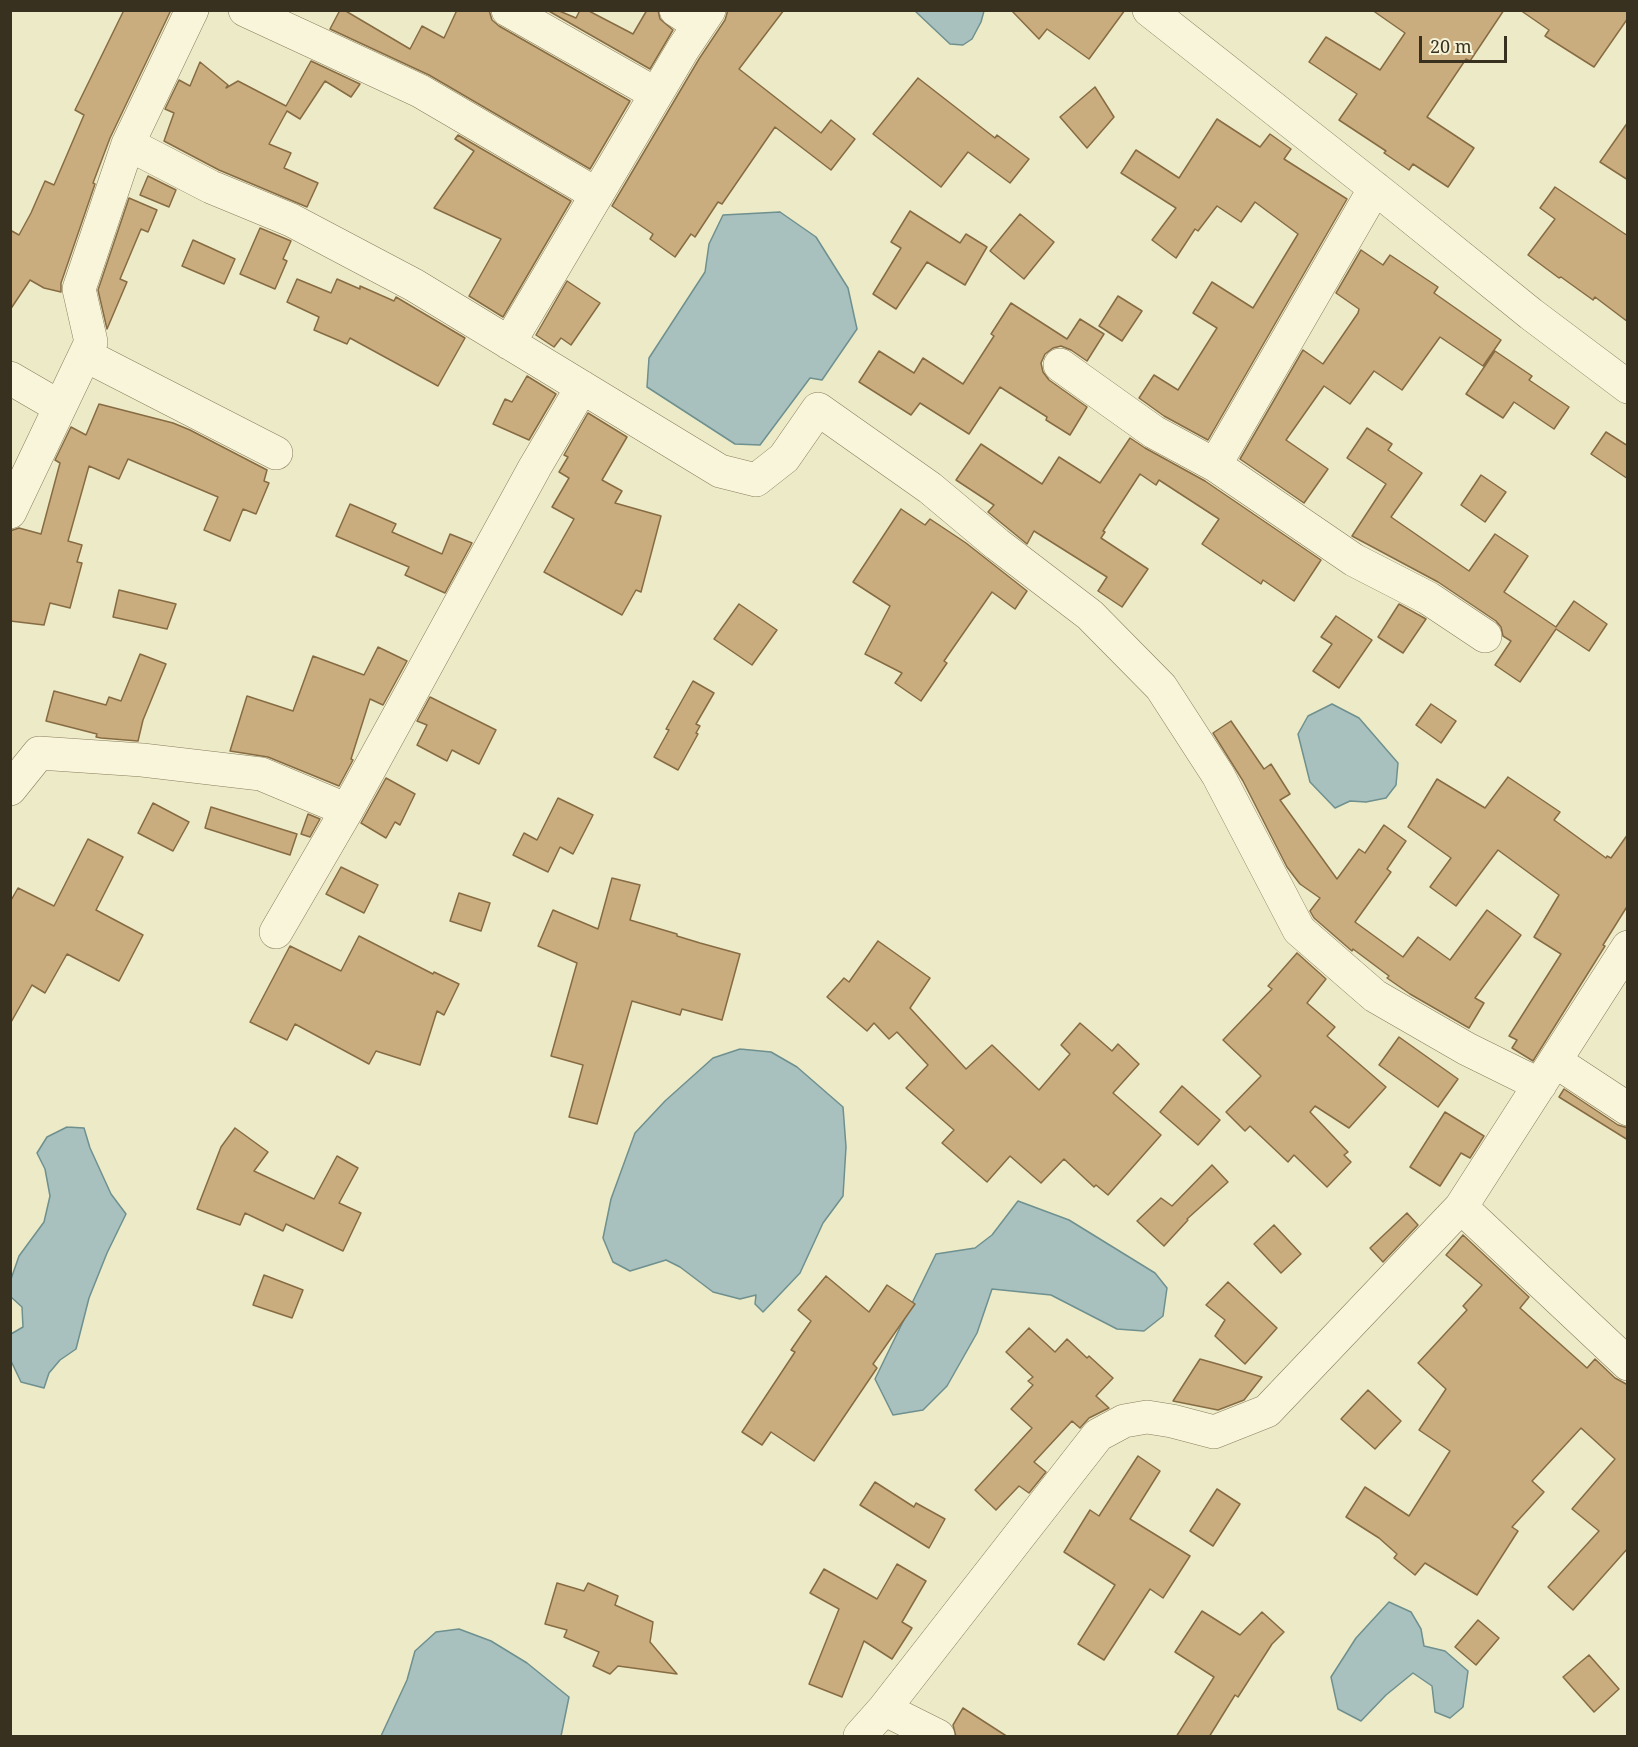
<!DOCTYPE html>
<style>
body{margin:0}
#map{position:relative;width:1638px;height:1747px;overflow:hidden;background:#edeac7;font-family:"Noto Serif",serif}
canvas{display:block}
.frame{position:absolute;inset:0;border:12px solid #393120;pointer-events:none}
.scale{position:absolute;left:1419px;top:36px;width:88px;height:27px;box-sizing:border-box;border:3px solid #393120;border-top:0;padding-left:8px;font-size:18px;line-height:21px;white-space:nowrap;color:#393120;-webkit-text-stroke:4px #f5f2d6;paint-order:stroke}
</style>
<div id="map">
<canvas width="1638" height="1747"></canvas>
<div class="frame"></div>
<div class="scale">20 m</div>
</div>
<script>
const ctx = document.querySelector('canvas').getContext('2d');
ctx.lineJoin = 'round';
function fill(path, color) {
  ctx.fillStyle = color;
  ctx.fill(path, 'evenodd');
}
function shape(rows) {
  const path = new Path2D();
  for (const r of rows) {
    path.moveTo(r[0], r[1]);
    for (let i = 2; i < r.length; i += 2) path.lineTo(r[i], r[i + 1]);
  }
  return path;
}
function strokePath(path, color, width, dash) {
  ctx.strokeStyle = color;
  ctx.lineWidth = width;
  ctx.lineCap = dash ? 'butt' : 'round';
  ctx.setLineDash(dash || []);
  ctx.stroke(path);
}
const water = shape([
 [915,11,984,11,981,22,972,39,963,45,950,44,915,11],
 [780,212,816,237,848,288,857,329,822,380,810,378,760,445,735,444,647,387,649,358,705,272,709,244,723,215,780,212],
 [1332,704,1359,718,1398,763,1396,785,1386,798,1366,802,1350,801,1335,808,1310,782,1298,734,1308,716,1332,704],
 [740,1049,771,1052,797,1067,843,1107,846,1147,843,1196,823,1223,800,1273,763,1312,755,1304,756,1295,740,1299,713,1292,680,1267,666,1260,630,1271,613,1262,603,1238,611,1199,635,1133,665,1101,713,1058,740,1049],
 [67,1127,84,1128,90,1148,111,1194,126,1214,107,1253,89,1298,76,1349,60,1360,49,1373,44,1388,21,1382,11,1361,11,1334,23,1327,22,1307,11,1297,11,1279,19,1256,44,1222,50,1196,45,1169,37,1153,47,1137,67,1127],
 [1018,1201,1069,1220,1155,1273,1167,1288,1163,1316,1144,1331,1117,1329,1051,1295,992,1289,977,1333,947,1386,923,1410,893,1415,875,1379,936,1254,975,1248,992,1235,1018,1201],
 [1389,1602,1411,1612,1421,1629,1424,1646,1445,1651,1468,1671,1463,1707,1450,1718,1435,1712,1432,1686,1413,1673,1386,1695,1361,1721,1338,1709,1331,1677,1356,1638,1389,1602],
 [459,1629,491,1641,527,1663,569,1697,561,1736,381,1736,407,1680,415,1651,436,1632,459,1629]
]);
fill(water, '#a8c1bf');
strokePath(water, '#6e908e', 1.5);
const building = shape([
 [124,10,171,10,110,138,93,183,95,184,61,283,61,292,44,288,30,280,10,310,10,230,19,235,31,213,45,181,54,185,84,115,75,110,124,10],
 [340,10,344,10,410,49,422,26,444,38,457,10,489,10,492,20,499,26,630,101,590,169,429,75,330,29,340,10],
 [547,10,557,10,576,18,580,10,587,10,633,34,647,10,658,10,660,19,673,30,650,69,547,10],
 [728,10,784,10,739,69,821,133,831,120,855,139,831,170,775,127,722,204,718,202,695,237,691,234,675,257,650,239,653,234,612,206,699,59,725,20,728,10],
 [1011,10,1125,10,1089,59,1047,29,1039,39,1011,10],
 [1372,10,1504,10,1470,61,1466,59,1427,117,1474,148,1448,187,1413,164,1409,170,1384,153,1386,151,1339,120,1357,94,1309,62,1326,37,1380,70,1405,33,1372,10],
 [1520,10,1628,10,1628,18,1594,67,1545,36,1549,30,1520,10],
 [311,61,360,84,351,97,325,81,300,119,287,111,269,144,291,153,284,168,318,183,307,207,219,170,164,141,174,113,165,109,179,80,190,86,200,62,228,85,226,88,238,81,286,106,311,61],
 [918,78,995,138,997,135,1029,159,1010,183,968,152,941,187,873,134,918,78],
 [1095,87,1114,117,1087,148,1060,117,1095,87],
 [1217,119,1260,147,1270,134,1291,149,1284,159,1347,199,1208,440,1164,416,1139,398,1154,375,1178,390,1217,328,1193,313,1212,282,1253,308,1298,234,1255,202,1241,222,1217,206,1198,231,1195,229,1176,258,1152,240,1176,208,1121,173,1136,150,1179,178,1217,119],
 [1628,122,1628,180,1600,162,1628,122],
 [458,135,571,201,503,317,469,296,501,239,434,208,474,151,455,139,458,135],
 [148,176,176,190,169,207,140,195,148,176],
 [1555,187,1628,236,1628,322,1595,297,1593,300,1561,277,1559,278,1528,255,1555,219,1540,208,1555,187],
 [129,198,157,210,148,232,141,229,120,279,127,282,107,329,98,290,129,198],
 [910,211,960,243,966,234,987,247,965,285,927,262,896,309,873,294,901,248,891,242,910,211],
 [1020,214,1054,242,1024,279,990,251,1020,214],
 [260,228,291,241,283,259,287,261,275,289,240,274,260,228],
 [193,240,235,259,224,284,182,266,193,240],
 [1361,250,1383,265,1390,255,1438,287,1434,293,1501,340,1483,366,1440,337,1402,390,1374,371,1350,404,1324,386,1286,440,1328,469,1304,503,1240,459,1303,350,1323,364,1358,313,1359,309,1336,293,1361,250],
 [297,279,331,293,337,279,360,289,360,286,394,301,396,297,465,338,438,386,350,338,347,344,314,330,319,317,287,302,297,279],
 [567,281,600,303,571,345,561,338,554,347,536,335,567,281],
 [1118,296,1142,311,1122,341,1099,326,1118,296],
 [1011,303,1067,339,1080,319,1104,334,1087,361,1071,350,1061,346,1053,348,1045,354,1041,363,1043,372,1049,380,1087,407,1070,435,1046,420,1047,417,1000,387,969,434,920,403,911,415,859,382,879,351,914,373,923,358,963,384,994,336,991,334,1011,303],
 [1495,351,1532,376,1529,380,1569,407,1554,429,1514,402,1503,418,1466,394,1495,351],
 [527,376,556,394,529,440,493,424,505,399,512,402,527,376],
 [99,404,173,423,190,430,267,470,264,481,269,483,256,514,243,509,230,541,204,530,218,497,128,459,119,479,89,466,68,541,82,545,77,562,82,563,70,608,50,603,44,625,10,621,10,531,19,528,41,534,60,463,55,460,71,427,86,435,99,404],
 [588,413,627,437,602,480,622,491,615,503,661,516,641,592,636,590,622,615,544,572,574,519,552,507,569,478,559,472,568,457,564,455,588,413],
 [1367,428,1392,444,1388,450,1422,473,1391,517,1469,571,1495,534,1528,556,1504,592,1556,627,1574,601,1607,624,1589,651,1556,629,1520,682,1495,665,1511,641,1503,636,1501,627,1496,621,1438,582,1352,536,1386,484,1347,458,1367,428],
 [1606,432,1628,446,1628,479,1591,454,1606,432],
 [1130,438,1145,448,1205,481,1321,560,1294,601,1263,580,1261,584,1202,544,1219,519,1159,480,1156,485,1140,474,1103,531,1105,532,1101,538,1148,569,1122,607,1098,591,1107,577,1034,531,1027,544,988,512,994,505,956,480,981,444,1042,484,1059,457,1100,483,1130,438],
 [1481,475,1506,492,1485,522,1461,505,1481,475],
 [350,504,396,524,392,532,442,554,450,534,472,543,445,593,405,575,409,567,336,536,350,504],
 [901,509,925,525,930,519,966,543,1027,591,1015,609,992,592,944,661,947,663,921,701,895,683,902,673,865,654,890,606,853,582,901,509],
 [119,590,176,604,167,629,113,617,119,590],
 [739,604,777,630,752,665,714,639,739,604],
 [1399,604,1426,619,1403,653,1378,637,1399,604],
 [1336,616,1372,640,1339,688,1313,671,1332,644,1321,637,1336,616],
 [378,647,407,661,383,705,370,699,351,759,353,760,339,786,268,757,230,751,247,696,293,711,313,656,364,675,378,647],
 [140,654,166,664,143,720,138,741,101,738,96,737,97,734,46,721,54,691,106,705,109,697,121,701,140,654],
 [693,681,714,693,696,724,700,726,696,733,698,734,678,770,654,757,669,730,666,729,693,681],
 [430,697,496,730,479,764,452,750,447,761,417,745,427,725,417,721,430,697],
 [1431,704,1456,721,1441,743,1416,725,1431,704],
 [1231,721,1264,769,1271,764,1290,794,1280,800,1337,879,1359,849,1365,853,1384,825,1406,841,1387,869,1391,872,1355,922,1403,957,1418,937,1450,960,1487,910,1521,935,1475,998,1484,1003,1469,1028,1410,994,1387,978,1389,976,1353,949,1352,951,1314,918,1310,911,1320,898,1300,884,1287,867,1243,781,1213,733,1231,721],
 [1508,777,1560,812,1554,820,1606,858,1607,856,1611,858,1628,834,1628,905,1603,945,1605,946,1533,1061,1512,1048,1517,1040,1509,1036,1561,954,1534,937,1559,895,1498,850,1456,906,1430,887,1451,858,1408,827,1437,779,1485,808,1508,777],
 [386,778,415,794,400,825,395,822,386,838,361,823,386,778],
 [558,798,593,815,573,854,560,847,548,872,513,855,524,833,537,840,558,798],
 [153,803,189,822,173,851,138,833,153,803],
 [211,807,297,834,290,855,205,828,211,807],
 [308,814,320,819,310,837,301,834,308,814],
 [88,839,123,857,96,910,143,935,119,981,67,954,45,993,32,985,10,1024,10,902,18,888,54,906,88,839],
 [341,867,378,885,364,913,326,894,341,867],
 [612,878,640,885,630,920,677,934,677,936,700,943,740,954,722,1020,682,1009,680,1015,632,1001,597,1124,569,1117,583,1065,551,1056,577,963,538,946,553,910,598,929,612,878],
 [459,893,490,903,481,931,450,921,459,893],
 [359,936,433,974,434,972,459,984,444,1015,437,1011,420,1065,376,1051,369,1064,295,1024,287,1040,250,1022,290,946,341,971,359,936],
 [878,941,930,978,910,1008,966,1069,992,1045,1039,1090,1070,1054,1061,1045,1080,1023,1112,1051,1118,1044,1139,1064,1113,1093,1161,1135,1108,1195,1096,1185,1094,1187,1064,1159,1041,1183,1010,1156,987,1182,942,1143,954,1130,906,1088,928,1065,897,1032,889,1039,874,1023,867,1031,827,997,844,978,849,982,878,941],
 [1297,953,1326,979,1307,1003,1335,1027,1327,1036,1386,1087,1349,1128,1315,1106,1310,1112,1348,1152,1344,1155,1351,1162,1327,1187,1294,1155,1288,1162,1250,1126,1245,1131,1226,1112,1261,1076,1223,1040,1272,989,1268,986,1297,953],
 [1399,1037,1458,1079,1438,1107,1379,1065,1399,1037],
 [1182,1086,1220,1120,1198,1145,1160,1112,1182,1086],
 [1564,1089,1618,1125,1628,1128,1628,1140,1559,1097,1564,1089],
 [1445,1112,1484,1136,1470,1158,1461,1153,1440,1186,1410,1167,1445,1112],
 [235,1128,268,1152,254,1171,314,1199,337,1156,358,1168,339,1203,361,1213,343,1251,286,1224,283,1231,245,1213,240,1225,197,1209,221,1147,235,1128],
 [1212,1165,1228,1182,1187,1219,1188,1220,1164,1246,1137,1221,1161,1198,1172,1206,1212,1165],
 [1407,1213,1418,1225,1383,1262,1370,1248,1407,1213],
 [1274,1225,1301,1254,1281,1273,1254,1244,1274,1225],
 [1463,1235,1529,1297,1520,1308,1587,1368,1595,1359,1615,1378,1628,1385,1628,1548,1573,1610,1548,1587,1599,1531,1572,1509,1615,1459,1581,1428,1532,1481,1544,1492,1512,1527,1518,1531,1477,1595,1425,1563,1415,1575,1394,1558,1397,1554,1379,1538,1346,1517,1365,1487,1409,1516,1450,1451,1419,1430,1446,1389,1418,1363,1467,1310,1463,1306,1482,1285,1446,1255,1463,1235],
 [264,1275,303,1290,292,1318,253,1305,264,1275],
 [826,1276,869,1312,887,1285,915,1304,873,1364,877,1368,814,1461,771,1432,762,1445,742,1432,795,1352,791,1350,811,1321,798,1310,826,1276],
 [1228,1282,1277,1328,1245,1364,1215,1336,1225,1320,1206,1305,1228,1282],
 [1029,1328,1055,1352,1067,1339,1087,1358,1089,1356,1113,1378,1096,1396,1109,1408,1089,1418,1080,1428,1072,1421,1034,1462,1046,1472,1029,1493,1019,1486,996,1510,975,1490,1032,1428,1011,1409,1033,1385,1028,1381,1033,1377,1006,1352,1029,1328],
 [1200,1359,1221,1365,1262,1377,1244,1400,1218,1410,1173,1401,1200,1359],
 [1368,1390,1401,1421,1375,1449,1341,1419,1368,1390],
 [1138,1456,1160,1471,1130,1519,1190,1556,1163,1598,1150,1589,1104,1660,1078,1644,1115,1585,1064,1552,1090,1510,1099,1516,1138,1456],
 [875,1482,914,1507,916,1503,945,1519,929,1548,860,1505,875,1482],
 [1217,1489,1240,1504,1213,1546,1190,1531,1217,1489],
 [897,1564,926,1581,902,1622,912,1628,892,1659,864,1641,842,1697,809,1684,839,1609,810,1593,824,1569,877,1599,897,1564],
 [557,1583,584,1591,588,1583,618,1596,615,1605,653,1622,650,1642,677,1674,618,1666,610,1674,593,1666,599,1652,564,1637,567,1630,545,1624,557,1583],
 [1202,1611,1240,1635,1262,1612,1284,1632,1272,1644,1238,1697,1235,1695,1209,1737,1176,1737,1214,1677,1175,1652,1202,1611],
 [1478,1620,1499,1638,1476,1665,1455,1647,1478,1620],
 [1589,1655,1619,1689,1594,1712,1563,1677,1589,1655],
 [963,1708,1008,1737,956,1737,953,1725,963,1708]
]);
fill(building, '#caad7e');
strokePath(building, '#876c43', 1.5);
const minor = shape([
 [192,10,128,144,211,187,291,220,414,285,720,471,756,480,784,458,818,409,930,488,997,544,1090,615,1161,687,1218,775,1299,930,1375,996,1467,1049,1540,1085],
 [245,10,420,91,596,194],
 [508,10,656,94],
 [676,10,699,25],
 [1149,10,1390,200,1531,314,1628,387],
 [1375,188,1215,465,1354,560,1428,598,1485,636],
 [509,343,683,49,709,10],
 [85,355,276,453],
 [1060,365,1154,432,1215,465],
 [10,378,60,407],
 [10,512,91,342,79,289,128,144],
 [10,789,39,753,142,760,261,774,347,810],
 [276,932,347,810,535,467,582,387],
 [1555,1061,1628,1109],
 [1461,1207,1628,1364],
 [884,1709,938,1736],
 [860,1736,884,1709,1098,1435,1124,1421,1147,1417,1172,1421,1214,1432,1267,1411,1461,1207,1628,947]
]);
strokePath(minor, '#897d5d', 34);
strokePath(minor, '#f8f5da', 33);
</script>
